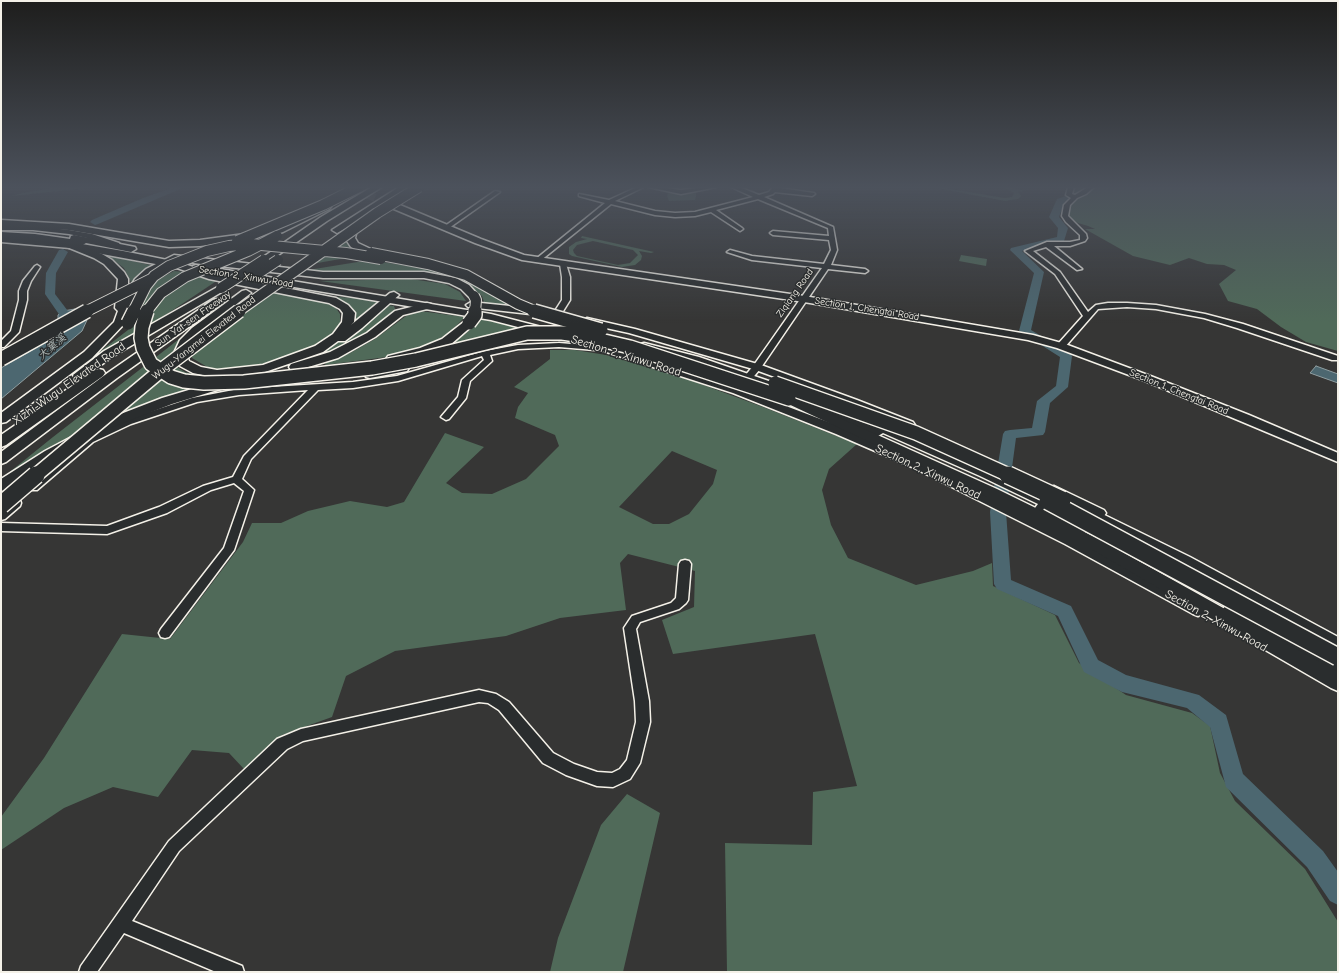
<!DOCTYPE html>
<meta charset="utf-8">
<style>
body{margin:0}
#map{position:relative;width:1339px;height:973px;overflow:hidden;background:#363635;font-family:"Comic Neue",sans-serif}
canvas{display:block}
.frame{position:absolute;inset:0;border:2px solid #f4f1e8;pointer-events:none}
</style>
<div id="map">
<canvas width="1339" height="973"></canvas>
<div class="frame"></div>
</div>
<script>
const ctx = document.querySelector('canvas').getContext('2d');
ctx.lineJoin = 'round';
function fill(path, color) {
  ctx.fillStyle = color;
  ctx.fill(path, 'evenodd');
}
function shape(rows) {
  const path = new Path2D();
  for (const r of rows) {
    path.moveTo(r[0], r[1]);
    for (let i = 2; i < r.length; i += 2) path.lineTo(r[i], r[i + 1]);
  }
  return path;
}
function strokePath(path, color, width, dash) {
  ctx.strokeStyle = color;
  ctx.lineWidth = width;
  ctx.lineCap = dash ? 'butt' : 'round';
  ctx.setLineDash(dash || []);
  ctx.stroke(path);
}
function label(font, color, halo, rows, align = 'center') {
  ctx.font = font + ' "Comic Neue","LXGW WenKai TC",sans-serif';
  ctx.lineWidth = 3;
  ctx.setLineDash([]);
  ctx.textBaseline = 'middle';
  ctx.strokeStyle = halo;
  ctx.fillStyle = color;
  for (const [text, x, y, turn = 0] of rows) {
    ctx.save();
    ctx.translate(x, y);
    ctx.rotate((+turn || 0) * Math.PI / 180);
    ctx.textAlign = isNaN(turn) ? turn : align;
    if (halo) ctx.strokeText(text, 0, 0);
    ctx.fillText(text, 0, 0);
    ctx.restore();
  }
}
fill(shape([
 [56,187,99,187,11,196,23,193],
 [931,187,940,187,1004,198,1012,197,1014,193,1009,190,997,187,1008,187,1023,190,1022,192,1018,191,1021,196,1018,199,1005,201],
 [1067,187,1088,187,1082,194,1088,191,1090,187,1338,187,1338,351,1306,342,1281,327,1257,309,1228,301,1219,284,1236,270,1224,265,1207,264,1189,258,1170,265,1133,256,1085,229,1095,229,1088,226,1078,223,1065,214,1067,202,1077,197,1067,195],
 [672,192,696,192,696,197,695,200,669,201,667,196,668,193],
 [582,236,654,252,651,253,639,251,642,256,641,260,635,265,622,267,572,256,569,254,569,247,576,242,587,239,581,238],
 [593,241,633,250,638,255,630,263,618,265,577,256,574,253,573,250,577,245],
 [345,237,350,246,369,254,306,265],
 [107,255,154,266,133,286,124,268],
 [961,255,987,259,986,266,959,261],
 [370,260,427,269,465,280,518,308,485,305,482,296,468,285,439,275,414,272,338,273,302,271],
 [174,271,224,276,164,316,76,370,128,330,141,311,146,296,154,282],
 [411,279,445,284,460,292,466,301,320,281],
 [271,291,328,303,336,308,340,314,340,323,331,334,313,346,288,357,263,365,224,370,209,368,192,358,194,350],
 [319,296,358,298,381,302,349,329,354,320,354,311,342,301],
 [387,305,394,306,395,309,388,317,355,340,334,351,297,363,263,372,324,351,358,330],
 [420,311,465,317,449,333,431,344,414,351,387,357,325,365,327,361,350,353,375,339,406,316],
 [480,319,531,329,494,334,436,350,460,338,477,324],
 [192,329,174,349,172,356,177,367,185,372,200,376,198,388,1,482,1,479,53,437],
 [550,350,575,350,606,355,690,380,763,407,857,444,829,469,822,490,831,525,848,558,916,585,973,571,992,563,993,586,1055,615,1079,663,1126,695,1192,713,1210,726,1220,773,1235,801,1305,869,1338,922,1338,972,727,972,725,843,812,845,813,792,857,786,815,634,673,654,662,620,694,607,695,571,628,554,620,563,626,610,560,618,506,636,395,651,346,676,332,717,282,735,244,769,229,753,192,750,158,797,113,787,64,808,1,850,1,817,44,758,122,634,170,639,243,542,252,523,281,523,308,511,350,501,387,507,404,502,445,433,484,447,446,483,462,493,492,494,526,479,559,446,555,435,515,418,518,407,528,393,514,387,550,359],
 [672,451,717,470,713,484,689,514,669,524,653,524,619,507],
 [627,794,660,813,623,972,550,972,558,938,601,825]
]), '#506a59');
const water = shape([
 [75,309,81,317,87,320,82,331,1,399,1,368,46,342,51,337,58,319,58,315,63,311,75,309],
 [1316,366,1338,374,1338,383,1310,373,1316,366]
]);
fill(water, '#4c6770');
strokePath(water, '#8f9ea0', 1);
fill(shape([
 [174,187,185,187,98,224,95,225,90,222,92,220,143,198,174,187],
 [1069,195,1073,198,1064,203,1059,217,1068,228,1064,241,1022,251,1044,272,1031,330,1070,353,1072,356,1068,387,1050,403,1045,432,1043,435,1016,438,1006,512,1011,580,1071,606,1098,660,1126,675,1199,695,1226,715,1243,774,1323,851,1338,872,1338,905,1330,901,1307,867,1226,787,1210,727,1187,708,1122,692,1084,672,1058,616,997,589,994,584,990,512,1003,434,1005,431,1010,430,1032,428,1037,401,1056,386,1060,357,1019,331,1034,273,1010,250,1011,248,1057,237,1058,228,1049,217,1057,199,1069,195],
 [63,249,68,252,56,273,55,294,77,323,78,328,76,330,72,331,68,330,65,323,45,294,46,273,59,250,63,249]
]), '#4c6770');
strokePath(shape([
 [356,190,385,202]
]), '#525250', 8, [8, 4.5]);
const minor = shape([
 [637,187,644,187,615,201,655,211,675,213,695,212,753,197,731,187,739,187,759,195,769,192,773,187,814,193,815,194,812,196,775,192,773,194,764,197,833,227,837,250,831,265,865,269,868,271,865,273,828,269,760,369,745,387,739,387,738,385,739,383,754,365,822,268,752,260,727,252,730,250,752,256,824,264,831,250,829,240,773,235,770,233,773,231,829,236,828,228,758,199,716,210,742,228,743,229,740,231,711,212,695,216,675,217,655,215,611,204,540,261,536,261,536,259,605,203,579,196,579,194,609,200,637,187],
 [648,187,660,187,681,190,704,187,717,187,681,194,648,187],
 [1068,187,1074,187,1072,194,1075,195,1088,187,1094,187,1086,194,1077,198,1070,205,1068,216,1086,234,1087,238,1085,241,1070,246,1054,246,1082,269,1077,270,1046,247,1033,251,1060,272,1088,312,1096,305,1108,303,1127,303,1156,305,1205,314,1243,324,1338,356,1338,360,1332,360,1237,328,1204,318,1156,309,1127,307,1098,309,1064,348,1058,348,1058,344,1083,316,1055,274,1025,251,1047,242,1070,242,1080,240,1080,235,1066,222,1062,216,1064,205,1071,198,1066,195,1068,187],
 [495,191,500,192,449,228,445,228,445,226,495,191],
 [563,262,566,264,570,277,570,300,560,316,557,316,553,314,562,300,562,277,560,264,563,262],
 [37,265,40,267,31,281,27,291,27,300,19,332,4,347,1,347,1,341,11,331,19,300,19,291,23,281,35,266,37,265],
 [559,343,607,347,611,349,607,351,559,347,518,349,490,355,492,361,470,381,466,398,449,419,446,420,441,417,458,397,462,380,484,360,482,356,398,381,353,388,318,390,251,459,242,479,254,490,234,550,169,637,165,638,161,637,159,633,161,629,224,548,244,491,234,483,211,490,167,513,107,534,1,531,1,523,107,526,159,507,203,486,233,477,244,456,308,390,239,395,197,402,131,424,93,442,37,490,29,490,28,488,29,486,87,438,125,420,192,398,239,389,353,382,397,376,485,351,518,345,559,343],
 [16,499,20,500,21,503,20,506,5,519,1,520,1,510,12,500,16,499],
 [685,560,689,561,691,564,688,600,686,603,679,609,640,622,636,629,649,701,650,722,640,763,630,779,613,787,597,786,566,775,543,763,499,710,488,703,479,702,303,741,287,749,179,851,132,921,242,966,244,972,216,972,124,933,97,972,79,972,81,966,169,841,277,739,301,729,479,690,496,694,509,702,553,753,574,764,597,772,612,773,620,769,627,760,636,722,635,701,624,628,632,616,671,603,676,598,679,564,681,561,685,560]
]);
const major = shape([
 [382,200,388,200,481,239,524,255,804,296,1033,335,1065,344,1153,377,1249,415,1338,453,1338,462,1145,381,1057,348,1028,340,804,302,522,260,475,243,382,204,382,200],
 [1,226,33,226,69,230,92,234,119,243,120,245,116,248,87,238,69,234,33,230,1,230,1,226],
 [1,236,70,242,123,251,177,262,181,265,177,268,70,248,1,242,1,236],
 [196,265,491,314,549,329,550,331,545,334,491,320,193,270,192,268,193,266,196,265],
 [471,302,539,309,544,312,539,315,468,307,466,305,471,302],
 [587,318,635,329,761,365,857,400,913,422,915,425,913,428,909,429,905,428,849,404,753,369,629,333,583,323,582,321,587,318],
 [589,340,741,389,844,428,920,461,1075,536,1203,606,1206,610,1203,614,1198,616,1193,614,1065,544,912,467,836,434,733,393,585,345,584,343,589,340],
 [644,343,699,357,789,388,791,390,785,393,781,392,691,361,640,348,639,346,640,344,644,343],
 [794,396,865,423,867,420,871,419,875,420,990,470,1060,504,1062,507,1059,511,1085,524,1087,528,1085,532,1080,533,1075,532,1037,511,1035,508,1038,504,980,476,883,433,878,436,874,435,790,401,788,399,790,397,794,396],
 [1054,486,1104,510,1106,513,1104,516,1099,518,1094,516,1049,494,1047,491,1049,488,1054,486],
 [1231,603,1338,661,1338,676,1226,613,1223,609,1226,605,1231,603]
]);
const highway = shape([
 [372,187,382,187,327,221,268,262,260,262,259,260,321,217,372,187],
 [399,187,409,187,360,219,358,226,355,238,358,243,375,251,376,253,375,255,367,255,351,247,345,238,348,227,337,233,332,230,399,187],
 [326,204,329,205,331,207,329,209,283,232,243,244,240,243,238,241,200,246,169,247,69,230,1,226,1,220,69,224,169,241,200,240,252,233,256,234,277,228,326,204],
 [1,232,35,234,70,239,71,236,74,235,135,247,136,249,131,252,86,243,81,246,102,254,112,260,124,272,128,279,128,291,135,279,146,269,174,255,323,272,424,272,456,278,469,285,479,296,478,298,470,298,461,289,449,283,424,278,323,278,176,261,154,273,143,283,134,298,125,323,92,358,6,422,1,423,1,413,84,352,114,322,118,311,115,308,118,279,104,264,94,258,67,247,66,244,1,238,1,232],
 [178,262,215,274,336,298,348,305,355,313,354,322,351,325,390,293,394,292,399,295,362,328,345,341,338,341,323,352,265,372,217,378,193,373,180,366,174,353,180,340,192,328,242,291,246,290,251,293,200,332,190,344,186,353,189,361,201,367,217,370,263,365,315,346,333,334,342,322,343,313,340,309,329,303,209,279,174,267,173,265,174,263,178,262],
 [221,285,226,288,225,290,112,357,83,378,75,378,73,375,104,351,221,285],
 [217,299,221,300,223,302,221,304,117,378,6,462,1,464,1,452,109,372,213,300,217,299],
 [427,303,431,304,433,306,431,308,403,315,375,337,338,358,295,371,291,370,289,367,291,364,330,352,367,333,395,311,427,303],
 [469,320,473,321,475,323,473,325,450,345,428,354,392,363,388,362,386,359,388,356,420,348,442,339,465,321,469,320],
 [403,364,407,365,409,368,407,371,370,378,366,377,364,374,366,371,370,370,403,364],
 [99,369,103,370,105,373,103,376,6,445,1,447,1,435,95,370,99,369],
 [222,380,227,381,228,384,227,387,172,404,110,428,55,457,6,490,1,491,1,479,45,451,100,422,162,398,222,380],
 [789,395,997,489,1103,541,1338,672,1338,691,1331,688,1091,549,987,497,784,402,782,399,784,396,789,395],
 [1084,505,1190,557,1338,637,1338,654,1178,567,1079,515,1076,511,1079,507,1084,505]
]);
strokePath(minor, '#f4f1e8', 3);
strokePath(major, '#f4f1e8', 3);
strokePath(highway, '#f4f1e8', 3);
fill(minor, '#2a2d2e');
fill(major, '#2a2d2e');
fill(highway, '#2a2d2e');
const highwayBridgeFar2 = shape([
 [237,241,323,205,359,187],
 [371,253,428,264,466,275,518,304,537,312],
 [257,274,278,260],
 [221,288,264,260],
 [474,296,476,300,475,312],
 [85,312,151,279],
 [133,312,146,286,154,276,169,266,207,251,229,246,251,244,346,253,381,259],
 [146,312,161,293,185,277,248,251,277,236],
 [237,312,377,213,419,187]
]);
const highwayBridgeFar1 = shape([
 [147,311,142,327,141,338,143,348,151,364,171,377,184,381,204,383,244,382,372,368,416,360,527,333,562,333,583,336,630,347,789,399],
 [534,311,601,330],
 [128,323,134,311],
 [469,323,475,315,475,311],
 [1,359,87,311],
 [775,383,916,433,1011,476],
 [35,476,164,368,239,311]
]);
const highwayBridge = shape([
 [1008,475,1062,500],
 [1048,501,1338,657],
 [1,505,36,475]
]);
strokePath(highwayBridgeFar2, '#f4f1e8', 12, []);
strokePath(highwayBridgeFar1, '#f4f1e8', 16, []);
strokePath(highwayBridge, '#f4f1e8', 20, []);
strokePath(highwayBridgeFar2, '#2a2d2e', 10);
strokePath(highwayBridgeFar1, '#2a2d2e', 13);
strokePath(highwayBridge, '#2a2d2e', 17);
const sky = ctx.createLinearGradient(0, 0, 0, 323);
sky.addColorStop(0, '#1e1e1d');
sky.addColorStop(0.58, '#4c525c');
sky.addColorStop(1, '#4c525c00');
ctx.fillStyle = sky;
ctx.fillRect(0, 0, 1339, 323);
label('10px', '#f4f1e8', '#2a2d2e', [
 ["Section 2, Xinwu Road",246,277,9],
 ["Ziqiang Road",795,293,-55],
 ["Section 1, Chengtai Road",867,309,9],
 ["Sun Yat-sen Freeway",193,319,-35],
 ["Wugu-Yangmei Elevated Road",204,338,-38],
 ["Section 1, Chengtai Road",1179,392,22]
]);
label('italic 11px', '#b1bab8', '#2a2d2e', [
 ["大窠溪",52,347,-42]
]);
label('12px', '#f4f1e8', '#2a2d2e', [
 ["Section 2, Xinwu Road",626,356,17],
 ["Xizhi-Wugu Elevated Road",69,384,-35],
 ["Section 2, Xinwu Road",928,472,25],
 ["Section 2, Xinwu Road",1216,621,29]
]);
</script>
